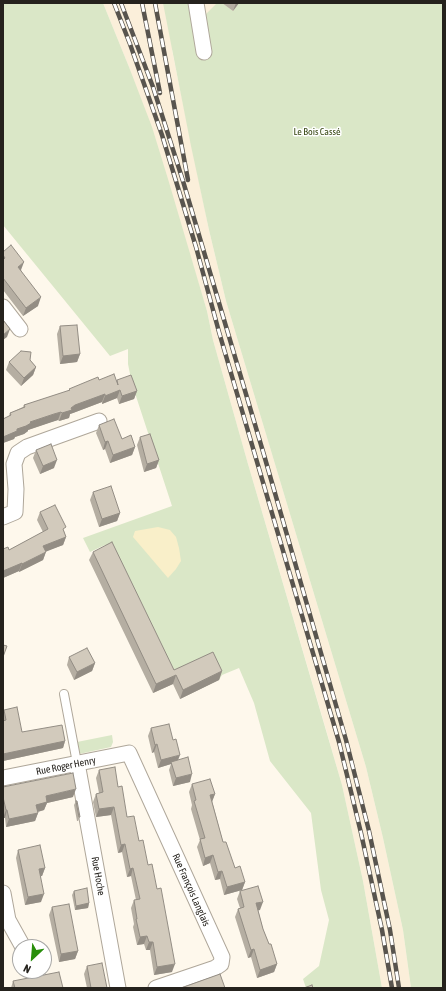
<!DOCTYPE html>
<meta charset="utf-8">
<style>
body{margin:0}
#map{position:relative;width:446px;height:991px;overflow:hidden;background:#fef8ec;font-family:"Asap Condensed",sans-serif}
canvas{display:block}
.frame{position:absolute;inset:0;border:4px solid #25221d;pointer-events:none}
.north{position:absolute;left:12px;top:939px;width:40px;height:40px;box-sizing:border-box;background:#fff;border:1px solid #a8a7a5;border-radius:50%;rotate:206deg;font-size:11px;font-weight:700;line-height:16px;text-align:center;color:#25221d}
.north::after{content:'';display:block;margin:auto;width:14px;height:18px;background:#288e0b;clip-path:polygon(50% 0,100% 100%,50% 72%,0 100%)}
</style>
<div id="map">
<canvas width="446" height="991"></canvas>
<div class="frame"></div>
<div class="north">N</div>
</div>
<script>
const ctx = document.querySelector('canvas').getContext('2d');
ctx.lineJoin = 'round';
function fill(path, color) {
  ctx.fillStyle = color;
  ctx.fill(path, 'evenodd');
}
function shape(rows) {
  const path = new Path2D();
  for (const r of rows) {
    path.moveTo(r[0], r[1]);
    for (let i = 2; i < r.length; i += 2) path.lineTo(r[i], r[i + 1]);
  }
  return path;
}
function strokePath(path, color, width, dash) {
  ctx.strokeStyle = color;
  ctx.lineWidth = width;
  ctx.lineCap = dash ? 'butt' : 'round';
  ctx.setLineDash(dash || []);
  ctx.stroke(path);
}
function label(font, color, halo, rows, align = 'center') {
  ctx.font = font + ' "Asap Condensed",sans-serif';
  ctx.lineWidth = 3;
  ctx.setLineDash([]);
  ctx.textBaseline = 'middle';
  ctx.strokeStyle = halo;
  ctx.fillStyle = color;
  for (const [text, x, y, turn = 0] of rows) {
    ctx.save();
    ctx.translate(x, y);
    ctx.rotate((+turn || 0) * Math.PI / 180);
    ctx.textAlign = isNaN(turn) ? turn : align;
    if (halo) ctx.strokeText(text, 0, 0);
    ctx.fillText(text, 0, 0);
    ctx.restore();
  }
}
fill(shape([
 [103,3,266,3,172,50,209,230,226,301,366,767,383,838,403,930,411,988,382,988,363,881,342,785,325,726,248,464,213,340,207,311,187,246,129,67]
]), '#fbefda');
fill(shape([
 [3,3,103,3,129,67,152,127,168,179,207,311,213,340,248,464,342,785,363,881,382,988,306,988,303,979,319,966,329,920,321,890,311,813,270,761,254,703,239,668,222,675,219,680,209,661,170,679,105,545,90,552,83,538,172,506,132,384,128,364,128,349,110,356,3,225],
 [163,3,190,3,205,15,217,3,222,3,233,11,239,3,443,3,443,988,411,988,403,930,383,838,366,767,226,301,209,230,191,146],
 [112,735,113,742,111,747,79,754,77,742]
]), '#dae7c7');
fill(shape([
 [158,527,170,530,176,537,179,548,181,561,176,569,168,578,133,537,135,531]
]), '#f9efc9');
const service = shape([
 [64,694,77,763]
]);
const minor = shape([
 [196,3,204,52],
 [3,307,20,329],
 [3,517,15,512,16,489,14,464,18,453,27,447,99,421],
 [77,763,118,988],
 [3,778,129,753,222,957,221,964,215,968,156,988],
 [3,893,8,920,23,947]
]);
strokePath(service, '#afa79a', 10);
strokePath(minor, '#afa79a', 17);
strokePath(service, '#fff', 8);
strokePath(minor, '#fff', 15);
const rail = shape([
 [114,3,130,44,162,135,196,247,219,332,339,742,361,833,382,930,392,988],
 [121,3,153,87,183,181,264,455,346,740,369,831,390,930,399,988],
 [142,3,160,93],
 [155,3,188,180]
]);
strokePath(rail, '#58544e', 4.5);
strokePath(rail, '#fff', 3, [9]);
fill(shape([
 [222,3,239,3,233,11],
 [3,255,21,270,38,306,23,316,3,290],
 [60,326,80,354,77,362,60,364,57,334],
 [30,360,36,367,33,375,21,386,6,370,9,362],
 [99,380,116,381,137,391,134,399,119,404,117,398,102,404,102,402,73,413,70,414,69,418,59,421,58,420,51,422,28,430,28,431,24,434,15,437,14,439,3,443,3,419,9,416,10,413,23,407,24,405,69,391,69,389],
 [99,425,122,439,135,447,132,455,110,463,105,449,103,450,96,433],
 [140,437,159,460,156,468,144,472,137,445],
 [36,450,54,468,40,474,33,458],
 [93,492,120,513,117,521,99,527,90,500],
 [40,512,64,531,66,537,63,545,46,551,43,560,19,572,19,571,3,578,3,549,9,550,43,532,37,520],
 [93,552,174,670,222,671,219,680,180,699,173,684,153,693,89,560],
 [69,657,95,663,92,671,74,680,67,665],
 [4,710,22,732,65,741,63,748,3,761,3,713],
 [151,728,178,760,190,782,173,786,169,770,171,764,158,768,154,752,152,753,148,736],
 [99,770,118,787,127,817,139,841,172,972,154,975,150,950,146,950,144,944,137,945,133,927,134,924,131,908,134,900,136,900,131,876,127,877,122,852,118,853,111,815,96,817,93,802,96,794,99,793,96,778],
 [192,784,215,794,212,801,223,842,235,868,245,882,242,890,224,895,220,879,215,880,210,863,203,866,197,847,200,840,191,809,192,805,189,792],
 [3,787,73,797,47,803,44,810,38,812,38,813,35,821,6,827,5,818,3,818],
 [76,801,80,817,78,821,77,821,74,805],
 [18,850,45,868,42,876,41,876,41,902,25,905,16,858],
 [74,891,89,903,88,908,75,910,72,895],
 [240,891,260,910,258,910,263,929,277,964,274,972,257,978,251,957,248,958,235,917,238,909,240,908,237,899],
 [52,907,78,951,75,959,59,962,49,915],
 [87,966,107,988,87,988,84,974],
 [13,981,63,988,11,988]
]), '#b5aea2');
fill(shape([
 [236,3,239,3,233,11],
 [24,262,21,270,15,275,18,267],
 [41,297,38,306,23,316,26,308],
 [10,329,7,337,3,340,3,335],
 [80,354,77,362,60,364,63,356],
 [36,367,33,375,21,386,24,378],
 [120,390,117,398,102,404,105,396],
 [137,391,134,399,119,404,122,396],
 [105,394,102,402,73,413,70,414,69,418,59,421,62,413,71,408,75,405],
 [61,412,58,420,28,430,28,431,24,434,15,437,14,439,3,443,3,437,30,422],
 [108,441,105,449,103,450,105,442],
 [135,447,132,455,110,463,113,455],
 [57,460,54,468,40,474,43,466],
 [159,460,156,468,144,472,147,464],
 [120,513,117,521,99,527,102,519],
 [66,537,63,545,40,554,43,546],
 [46,552,43,560,19,572,22,564],
 [22,563,19,571,3,578,3,571],
 [95,663,92,671,74,680,77,672],
 [222,671,219,680,180,699,183,690],
 [176,675,173,684,153,693,156,684],
 [65,741,63,748,3,761,3,754],
 [157,744,154,752,152,753,155,745],
 [180,755,177,763,171,762,171,764,158,768,161,760],
 [192,774,190,782,173,786,176,778],
 [76,789,73,797,47,803,44,810,33,813,36,805,46,796],
 [215,794,212,802,210,795],
 [114,807,111,815,96,817,99,809],
 [6,810,7,810,5,818,3,818],
 [38,813,35,821,6,827,9,819],
 [125,844,122,852,118,853,121,845],
 [213,855,210,863,203,866,205,858],
 [45,868,42,876,37,877,39,869],
 [133,868,131,876,127,877,130,869],
 [222,871,220,879,215,880,218,872],
 [245,882,242,890,224,895,227,887],
 [44,894,41,902,25,905,28,897],
 [263,902,260,910,253,912,256,903],
 [89,903,88,908,75,910,76,906],
 [147,936,144,944,137,945,140,937],
 [149,942,153,942,150,950,146,950],
 [254,949,251,957,248,958,251,950],
 [78,951,75,959,59,962,61,954],
 [175,964,172,972,154,975,157,967],
 [277,964,274,972,257,978,260,970]
]), '#938d84');
const building = shape([
 [11,245,24,262,18,267,41,297,26,308,3,278,3,260,5,258,3,255,3,252,11,245],
 [3,320,10,329,3,335,3,320],
 [77,325,80,354,63,356,60,326,77,325],
 [21,351,31,352,30,360,36,367,24,378,9,362,21,351],
 [114,374,118,385,117,380,131,375,137,391,122,396,120,390,105,396,105,394,75,405,71,408,72,410,62,413,61,412,54,414,30,422,31,423,26,426,17,429,17,431,3,437,3,419,11,415,10,413,25,407,24,405,70,390,69,389,98,377,99,380,114,374],
 [114,419,122,439,131,435,135,447,113,455,108,441,105,442,99,425,114,419],
 [150,434,159,460,147,464,140,437,150,434],
 [51,444,57,460,43,466,36,450,51,444],
 [111,486,120,513,102,519,93,492,111,486],
 [55,505,66,527,63,529,66,537,43,546,46,552,22,564,22,563,3,571,3,549,8,547,9,550,48,529,40,512,55,505],
 [112,542,174,670,213,652,222,671,183,690,176,675,156,684,93,552,112,542],
 [3,645,7,646,3,657,3,645],
 [87,648,95,663,77,672,69,657,87,648],
 [17,707,22,732,62,725,65,741,3,754,3,721,6,720,4,710,17,707],
 [169,724,173,740,176,739,180,755,161,760,157,744,155,745,151,728,169,724],
 [188,757,192,774,176,778,171,762,188,757],
 [115,767,118,787,122,786,127,817,134,816,139,841,143,840,148,865,152,864,157,889,161,888,175,964,157,967,153,942,149,942,147,936,140,937,136,919,137,919,134,900,140,899,133,868,130,869,125,844,121,845,114,807,99,809,96,794,103,792,99,770,115,767],
 [73,773,76,789,46,796,47,802,36,805,38,813,9,819,7,810,6,810,3,797,3,787,73,773],
 [210,779,215,794,210,795,223,842,226,842,235,868,240,866,245,882,227,887,222,871,218,872,213,855,205,858,200,839,205,838,194,801,196,800,192,784,210,779],
 [76,801,77,801,80,817,79,817,76,801],
 [40,845,45,868,39,869,44,894,28,897,18,850,40,845],
 [258,886,263,902,256,903,263,929,269,944,271,944,277,964,260,970,254,949,251,950,238,909,244,907,240,891,258,886],
 [87,888,89,903,76,906,74,891,87,888],
 [69,904,78,951,61,954,52,907,69,904],
 [102,963,107,988,91,988,87,966,102,963],
 [59,972,63,988,15,988,13,981,59,972],
 [220,974,225,988,181,988,220,974],
 [312,985,313,988,304,988,312,985]
]);
fill(building, '#d2cabc');
strokePath(building, '#938d84', 1);
label('10px', '#374712', '#fff', [
 ["Le Bois Cassé",317,132]
]);
label('10px', '#25221d', '#fff', [
 ["Rue Roger Henry",66,766,-11],
 ["Rue Hoche",98,876,80],
 ["Rue François Langlais",191,890,66]
]);
</script>
